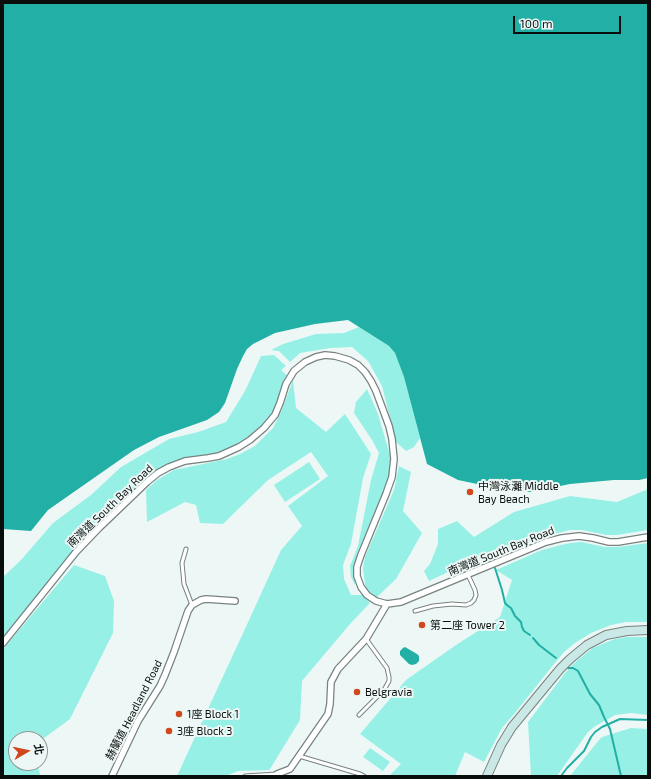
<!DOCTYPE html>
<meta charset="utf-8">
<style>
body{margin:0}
#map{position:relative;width:651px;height:779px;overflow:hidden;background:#edf8f6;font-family:"Exo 2","Noto Sans TC",sans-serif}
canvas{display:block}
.frame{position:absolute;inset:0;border:4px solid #090d0c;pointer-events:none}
.north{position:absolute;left:8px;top:731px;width:40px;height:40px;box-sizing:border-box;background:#edf8f6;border:1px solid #929a98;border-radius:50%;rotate:81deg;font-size:11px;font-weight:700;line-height:16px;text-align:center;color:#090d0c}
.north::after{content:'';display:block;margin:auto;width:14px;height:18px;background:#d0481b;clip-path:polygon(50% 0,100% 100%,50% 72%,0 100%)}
.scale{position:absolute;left:513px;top:16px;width:108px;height:18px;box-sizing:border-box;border:2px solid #090d0c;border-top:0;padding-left:5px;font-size:12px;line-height:14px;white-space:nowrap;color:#090d0c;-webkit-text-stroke:3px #edf8f6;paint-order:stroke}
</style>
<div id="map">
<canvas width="651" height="779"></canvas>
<div class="frame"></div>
<div class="north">北</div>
<div class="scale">100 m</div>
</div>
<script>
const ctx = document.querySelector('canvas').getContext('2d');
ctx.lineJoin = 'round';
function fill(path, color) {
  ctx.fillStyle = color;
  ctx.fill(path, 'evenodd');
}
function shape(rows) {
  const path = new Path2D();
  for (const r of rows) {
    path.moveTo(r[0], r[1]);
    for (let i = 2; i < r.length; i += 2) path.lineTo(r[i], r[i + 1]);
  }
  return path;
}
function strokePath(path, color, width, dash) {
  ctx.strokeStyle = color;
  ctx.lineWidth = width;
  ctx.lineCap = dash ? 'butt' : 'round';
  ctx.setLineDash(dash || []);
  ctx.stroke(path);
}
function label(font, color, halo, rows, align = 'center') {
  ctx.font = font + ' "Exo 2","Noto Sans TC",sans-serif';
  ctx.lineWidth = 4;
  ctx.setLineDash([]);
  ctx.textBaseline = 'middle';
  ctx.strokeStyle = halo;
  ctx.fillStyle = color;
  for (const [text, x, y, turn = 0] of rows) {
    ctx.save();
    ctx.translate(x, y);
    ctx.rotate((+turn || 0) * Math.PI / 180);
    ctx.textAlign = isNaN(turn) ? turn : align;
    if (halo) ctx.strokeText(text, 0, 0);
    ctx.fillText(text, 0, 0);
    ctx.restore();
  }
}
fill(shape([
 [359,327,389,346,395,353,404,377,420,438,414,447,406,451,396,442,382,386,368,361,352,347,330,348,300,353,290,362,279,351,271,350,283,344,316,334,344,333],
 [274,355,286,366,281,370,289,377,273,419,238,449,182,463,165,469,94,532,3,640,3,577,21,560,53,523,91,495,121,467,169,439,198,432,226,422,245,391,261,356],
 [293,380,296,408,326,432,345,414,371,454,363,478,351,544,343,565,344,579,351,595,364,595,370,603,350,624,302,681,300,720,270,769,269,770,238,771,233,773,226,776,177,776,244,631,281,550,302,526,288,506,328,476,311,452,268,480,223,524,200,523,196,505,185,502,147,522,146,490,157,480,174,470,227,459,240,454,255,446,273,428,281,412],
 [367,389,378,414,392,462,386,487,357,554,355,567,355,585,351,577,350,566,358,546,371,480,379,453,372,440,354,413,356,402],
 [309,462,320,479,285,502,274,485],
 [399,466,411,472,403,511,422,533,396,579,376,598,367,589,365,584,363,568,365,557,394,490],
 [648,489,648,530,617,535,606,535,582,530,570,530,538,538,483,561,478,558,429,581,424,571,430,564,438,544,438,529,457,521,474,537,514,512,570,496,617,502],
 [581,542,605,547,618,547,648,543,648,622,626,622,611,625,591,633,575,643,564,652,554,664,515,713,502,728,484,762,465,752,455,776,389,776,401,764,360,734,406,680,456,645,500,617,512,580,496,570,542,550,561,545,571,543],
 [74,565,105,576,114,601,113,633,70,719,40,741,40,739,16,739,16,763,37,763,40,774,40,776,3,776,3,649],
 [627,637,648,637,648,715,631,713,615,715,594,727,588,732,557,776,531,776,528,722,565,673,574,663,584,655,593,648,602,644,615,639],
 [631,728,648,729,648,776,570,776,599,740,602,737],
 [370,748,390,762,383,771,363,757]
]), '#96f0e6');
fill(shape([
 [3,3,648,3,648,478,639,480,614,480,570,484,531,492,506,490,458,480,427,464,404,377,395,353,389,346,348,320,315,324,275,333,253,344,247,349,243,356,237,369,225,403,219,412,207,420,159,437,134,450,48,510,31,531,3,529],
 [405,647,417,654,419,656,419,661,416,664,412,665,409,664,400,655,400,651,403,648]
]), '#22afa5');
strokePath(shape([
 [495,568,502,590,505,603,508,606,511,608,515,616,521,622,522,627,524,631,530,635],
 [533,638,539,645,556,658],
 [568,668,573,668,578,671,590,694,599,705,604,717,610,729,621,776],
 [561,776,567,768,584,751,591,737,595,732,602,727,620,719,648,720]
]), '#22afa5', 2);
const lane = shape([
 [186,549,182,563,184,584,192,605],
 [415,611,433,606,452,604,466,605,471,603,474,600,476,595,475,590,468,575],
 [359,715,384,690,389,681,389,677,387,668,366,639],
 [299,756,360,774,364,776],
 [245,776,277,774]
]);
const street = shape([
 [3,643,76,552,99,528,147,482,158,473,169,467,185,461,208,458,219,456,239,447,250,440,264,428,275,415,280,403,286,384,294,371,305,362,316,357,325,355,335,356,349,360,358,365,365,372,371,381,376,391,389,426,392,439,394,459,392,477,386,494,361,555,357,567,357,576,361,587,367,595,376,601,387,604,401,602,546,542,562,538,579,536,593,538,609,542,618,542,648,537],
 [277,774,290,769,328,714,330,704,331,682,338,669,366,639,387,604],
 [112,776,138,721,160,686,165,675,174,652,188,611,192,605,201,600,206,599,235,601]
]);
const secondary = shape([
 [487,776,501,745,512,727,560,669,570,659,587,645,606,635,627,631,648,630]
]);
strokePath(lane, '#788280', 5);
strokePath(street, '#788280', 8);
strokePath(secondary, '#788280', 10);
strokePath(lane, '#fff', 3);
strokePath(street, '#fff', 5.5);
strokePath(secondary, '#cae8e5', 8);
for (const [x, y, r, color] of [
 [470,492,4,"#d0481b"],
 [422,625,4,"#d0481b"],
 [357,692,4,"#d0481b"],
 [179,714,4,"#d0481b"],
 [169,731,4,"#d0481b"]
]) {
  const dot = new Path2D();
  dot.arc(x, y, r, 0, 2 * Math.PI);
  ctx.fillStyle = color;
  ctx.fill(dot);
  strokePath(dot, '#edf8f6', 1.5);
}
label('11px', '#090d0c', '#edf8f6', [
 ["中灣泳灘 Middle",478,486],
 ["Bay Beach",478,499],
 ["第二座 Tower 2",430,625],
 ["Belgravia",365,692],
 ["1座 Block 1",187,714],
 ["3座 Block 3",177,731]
], 'left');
label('11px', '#090d0c', '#edf8f6', [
 ["南灣道 South Bay Road",110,506,-44],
 ["南灣道 South Bay Road",501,551,-22],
 ["赫蘭道 Headland Road",134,710,-63]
]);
</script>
